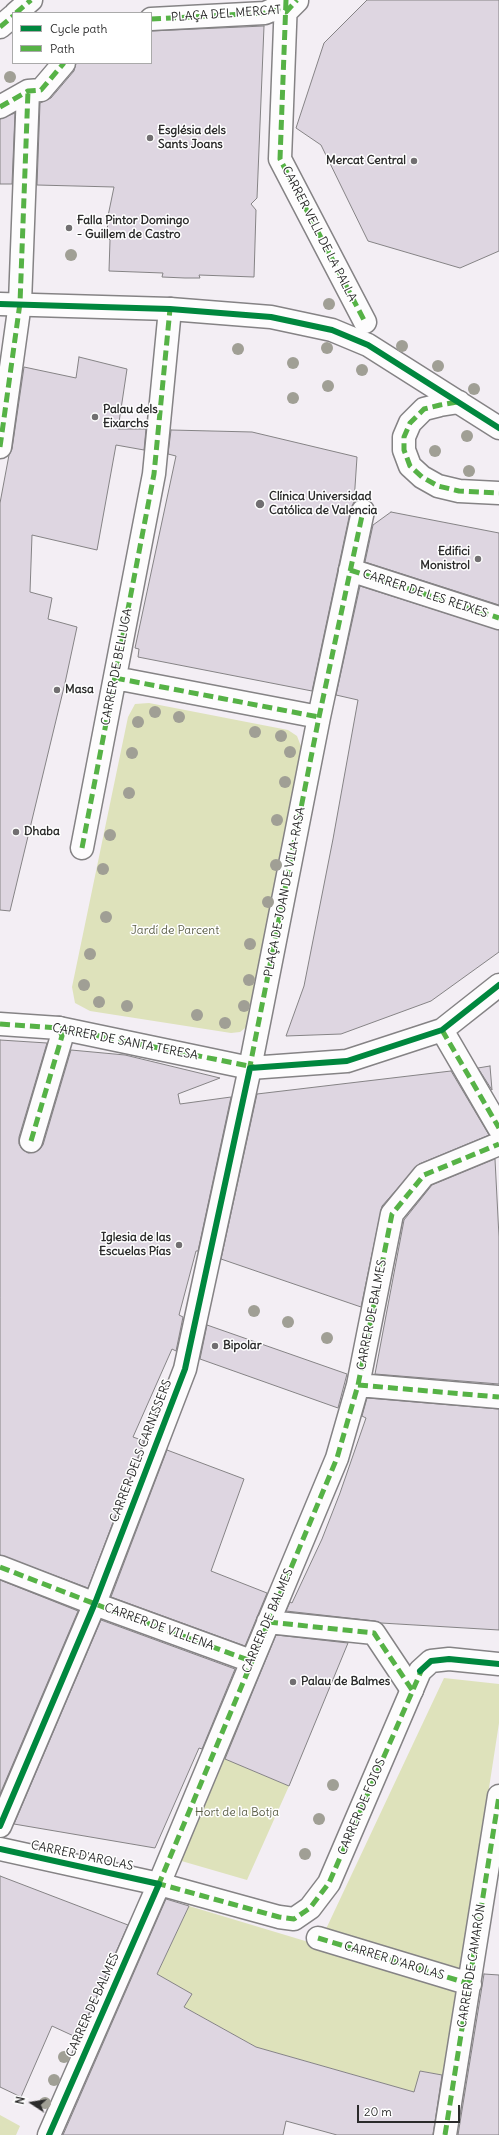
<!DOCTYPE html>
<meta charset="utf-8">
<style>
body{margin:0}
#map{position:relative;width:499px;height:2135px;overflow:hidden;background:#f3eef4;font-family:Delius,sans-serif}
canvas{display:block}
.legend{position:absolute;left:12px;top:12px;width:140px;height:52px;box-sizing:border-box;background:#fff;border:1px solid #aaa;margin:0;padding:5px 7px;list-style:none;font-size:12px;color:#2b2b2b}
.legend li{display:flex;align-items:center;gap:8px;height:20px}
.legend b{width:20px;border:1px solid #aaa}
.north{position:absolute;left:12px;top:2083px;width:40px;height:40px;-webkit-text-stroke:3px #fff;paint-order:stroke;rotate:282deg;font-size:11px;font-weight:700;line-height:16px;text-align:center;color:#2b2b2b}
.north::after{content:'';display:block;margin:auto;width:14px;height:18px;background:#2b2b2b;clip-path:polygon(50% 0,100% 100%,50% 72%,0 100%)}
.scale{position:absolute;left:357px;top:2105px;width:103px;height:18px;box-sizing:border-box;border:2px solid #2b2b2b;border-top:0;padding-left:5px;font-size:12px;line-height:14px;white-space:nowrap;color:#2b2b2b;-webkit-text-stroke:3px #fff;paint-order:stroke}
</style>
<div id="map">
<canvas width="499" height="2135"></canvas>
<ul class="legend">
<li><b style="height:5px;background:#00873e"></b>Cycle path</li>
<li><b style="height:5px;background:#56b246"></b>Path</li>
</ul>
<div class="north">N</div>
<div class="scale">20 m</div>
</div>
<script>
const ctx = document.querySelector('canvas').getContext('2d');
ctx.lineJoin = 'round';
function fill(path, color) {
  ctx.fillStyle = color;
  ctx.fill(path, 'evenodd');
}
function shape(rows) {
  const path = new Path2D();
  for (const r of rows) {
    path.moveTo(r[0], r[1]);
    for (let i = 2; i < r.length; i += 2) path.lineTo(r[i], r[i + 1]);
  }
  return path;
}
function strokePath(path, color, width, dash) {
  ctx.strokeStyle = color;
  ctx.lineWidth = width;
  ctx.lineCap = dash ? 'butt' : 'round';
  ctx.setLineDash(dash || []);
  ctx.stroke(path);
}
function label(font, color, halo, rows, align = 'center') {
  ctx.font = font + ' Delius,sans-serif';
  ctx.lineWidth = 3;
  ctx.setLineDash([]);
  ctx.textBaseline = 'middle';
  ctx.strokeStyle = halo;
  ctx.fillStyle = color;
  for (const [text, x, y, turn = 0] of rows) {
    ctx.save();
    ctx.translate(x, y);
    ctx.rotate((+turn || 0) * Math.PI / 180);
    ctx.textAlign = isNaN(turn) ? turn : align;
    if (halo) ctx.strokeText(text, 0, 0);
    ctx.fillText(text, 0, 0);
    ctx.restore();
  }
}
fill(shape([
 [149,703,288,730,297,736,302,749,248,1026,240,1032,231,1033,90,1011,75,1003,72,987,128,717,135,704],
 [444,1678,499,1684,499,1723,461,1970,326,1929],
 [242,1712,264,1721,244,1767,289,1786,247,1880,178,1860],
 [189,1906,458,1987,448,2076,421,2071,414,2092,256,2047,184,2007,191,1994,157,1974],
 [0,2115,20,2126,16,2135,0,2135]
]), '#dee2bb');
const building = shape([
 [367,0,499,0,499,251,460,268,368,241,321,145,296,128,324,43,367,0],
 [264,26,257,198,251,204,256,210,254,277,199,275,200,278,185,278,162,277,163,273,109,271,110,240,107,237,108,216,114,187,37,185,40,103,51,98,74,71,76,63,151,63,151,31,264,26],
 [15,113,12,184,0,184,0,119,15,113],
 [79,357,127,369,118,429,146,429,144,450,116,445,97,550,32,535,30,592,52,598,48,619,77,627,65,683,10,911,0,910,0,503,9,455,12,449,24,367,76,378,79,357],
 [171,430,252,432,357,457,354,502,351,508,312,691,138,657,139,649,135,648,176,456,168,454,171,430],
 [391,512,499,533,499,605,365,562,373,525,391,512],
 [360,586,499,630,499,952,431,1001,341,1034,286,1036,304,986,333,839,358,700,336,695,360,586],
 [0,1040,47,1043,19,1137,19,1144,22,1149,28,1153,39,1150,43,1145,71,1050,125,1055,220,1078,178,1094,180,1104,231,1097,198,1251,196,1251,179,1315,183,1317,176,1351,172,1349,133,1437,144,1441,88,1588,0,1555,0,1040],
 [490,1066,492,1090,478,1068,490,1066],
 [451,1071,489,1135,419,1164,382,1206,361,1307,221,1259,257,1094,451,1071],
 [495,1159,499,1237,499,1384,375,1374,404,1220,432,1185,495,1159],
 [207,1325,347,1374,338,1408,200,1359,207,1325],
 [367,1398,499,1409,499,1630,381,1623,375,1621,286,1611,290,1602,292,1603,322,1539,340,1493,366,1418,362,1416,367,1398],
 [167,1450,244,1479,211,1571,267,1593,245,1646,111,1597,167,1450],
 [0,1580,78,1611,0,1794,0,1580],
 [101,1620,235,1669,202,1749,199,1748,155,1848,14,1824,101,1620],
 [276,1635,348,1643,289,1786,225,1759,276,1635],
 [0,1876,128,1925,78,2038,52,2026,21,2097,0,2087,0,1876],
 [166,1899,189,1906,157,1974,192,1994,184,2007,256,2047,414,2092,420,2071,442,2075,433,2135,337,2135,286,2121,283,2135,63,2135,166,1899],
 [484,1974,499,1975,499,2135,458,2135,484,1974]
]);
fill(building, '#ded6e1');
strokePath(building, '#858385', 1);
const pedestrian = shape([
 [286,0,280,159,365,322],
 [16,13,31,0],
 [151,19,265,13,272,10,286,12,297,1],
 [0,27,13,16],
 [0,107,28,91,41,90,64,63],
 [0,447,20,303,28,91],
 [363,511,319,717,250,1068,347,1061,442,1030,499,985],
 [350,570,499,618],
 [115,678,319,717],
 [82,848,154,474,170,309],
 [442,1030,499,1128],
 [31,1141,62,1036,59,1028],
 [358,1385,499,1397],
 [0,1567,103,1607,251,1661],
 [268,1622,374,1633,412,1690],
 [159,1884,337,1458,358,1385,392,1214,424,1175,499,1144],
 [318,1938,470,1984],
 [445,2135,499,1796]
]);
const minor = shape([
 [0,304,170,309,271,317,332,330,368,345,499,428],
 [459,402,440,405,424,409,410,423,404,437,404,450,410,466,422,477,438,486,459,491,499,493],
 [0,1024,59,1028,250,1068,185,1369,95,1603,0,1826],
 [0,1849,159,1884,279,1917,294,1919,310,1908,329,1883,420,1671,431,1661,449,1659,499,1664],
 [49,2135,159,1884]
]);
strokePath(pedestrian, '#858385', 25);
strokePath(minor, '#858385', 25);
strokePath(pedestrian, '#fdfcfd', 22);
strokePath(minor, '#fdfcfd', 22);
strokePath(shape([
 [286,0,280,159,365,322],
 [16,13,31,0],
 [151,19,265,13,272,10,286,12,297,0],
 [0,27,13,16],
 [0,107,28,91,41,90,64,63],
 [457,402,440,405,424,409,410,423,404,437,404,450,410,466,422,477,438,486,459,491,499,493],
 [0,447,20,303,28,91],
 [350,570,499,618],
 [115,678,319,717],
 [82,848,154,474,170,309],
 [0,1024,59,1028,254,1067],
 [442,1030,499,1128],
 [249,1071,319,717,363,511],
 [31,1141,62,1036,59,1028],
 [358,1385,499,1397],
 [0,1567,103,1607,251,1661],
 [268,1622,374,1633,412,1690],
 [156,1883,279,1917,294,1919,310,1908,329,1883,422,1669],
 [158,1886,337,1458,358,1385,392,1214,424,1175,499,1144],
 [318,1938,470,1984],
 [445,2135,499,1796]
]), '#56b246', 5, [10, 5]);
strokePath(shape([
 [0,304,170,309,271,317,332,330,368,345,499,428],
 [420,1671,431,1661,449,1659,499,1664],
 [0,1826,95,1603,185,1369,250,1068,347,1061,442,1030,499,985],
 [0,1849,159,1884,49,2135]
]), '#00873e', 6);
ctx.fillStyle = '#a09f95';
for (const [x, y] of [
 [10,77],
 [71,255],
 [329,304],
 [402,346],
 [327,348],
 [238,349],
 [293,363],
 [438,366],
 [362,370],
 [328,386],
 [474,389],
 [293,398],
 [467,436],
 [435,451],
 [469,471],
 [155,712],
 [179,717],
 [138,722],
 [255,732],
 [281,736],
 [290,752],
 [132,753],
 [285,782],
 [129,793],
 [277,820],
 [110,835],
 [276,865],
 [103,869],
 [268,902],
 [106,917],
 [250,944],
 [90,954],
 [249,980],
 [84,985],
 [99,1002],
 [127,1006],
 [244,1006],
 [197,1015],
 [225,1023],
 [254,1311],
 [288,1322],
 [327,1338],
 [333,1785],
 [319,1819],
 [305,1854],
 [64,2057],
 [54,2080],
 [45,2103]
]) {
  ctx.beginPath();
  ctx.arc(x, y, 6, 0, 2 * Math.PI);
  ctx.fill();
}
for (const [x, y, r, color] of [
 [150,138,4,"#716f71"],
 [414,161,4,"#716f71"],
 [69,228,4,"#716f71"],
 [95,417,4,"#716f71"],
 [260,504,5,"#716f71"],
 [478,559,4,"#716f71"],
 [57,690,4,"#716f71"],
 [16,832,4,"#716f71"],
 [179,1245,4,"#716f71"],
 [215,1346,4,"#716f71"],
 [293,1682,4,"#716f71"]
]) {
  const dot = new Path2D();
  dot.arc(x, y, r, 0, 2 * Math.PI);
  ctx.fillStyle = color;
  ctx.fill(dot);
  strokePath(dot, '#fff', 1.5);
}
label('12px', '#2b2b2b', '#fff', [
 ["PLAÇA DEL MERCAT",226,14,-4],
 ["CARRER VELL DE LA PALLA",319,234,63],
 ["CARRER DE LES REIXES",425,594,18],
 ["CARRER DE BELLUGA",117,667,-79],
 ["PLAÇA DE JOAN DE VILA-RASA",285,892,-79],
 ["CARRER DE SANTA TERESA",125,1042,11],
 ["CARRER DE BALMES",372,1315,-79],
 ["CARRER DELS CARNISSERS",141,1451,-69],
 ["CARRER DE BALMES",268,1621,-67],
 ["CARRER DE VILLENA",159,1627,20],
 ["CARRER DE FOIOS",362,1807,-67],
 ["CARRER D'AROLAS",82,1856,12],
 ["CARRER D'AROLAS",394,1961,17],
 ["CARRER DE CAMARÓN",472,1966,-81],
 ["CARRER DE BALMES",93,2005,-66]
]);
label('bold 12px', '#2b2b2b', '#fff', [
 ["Església dels",158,131],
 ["Sants Joans",158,145],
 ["Mercat Central",406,161,"right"],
 ["Falla Pintor Domingo",77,221],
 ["- Guillem de Castro",77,235],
 ["Palau dels",103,410],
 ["Eixarchs",103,424],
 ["Clínica Universidad",269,497],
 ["Católica de Valencia",269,511],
 ["Edifici",470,552,"right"],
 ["Monistrol",470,566,"right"],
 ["Masa",65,690],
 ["Dhaba",24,832],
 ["Iglesia de las",171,1238,"right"],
 ["Escuelas Pías",171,1252,"right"],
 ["Bipolar",223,1346],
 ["Palau de Balmes",301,1682]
], 'left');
label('12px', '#5c5f48', '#fff', [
 ["Jardí de Parcent",175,931],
 ["Hort de la Botja",237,1813]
]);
</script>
